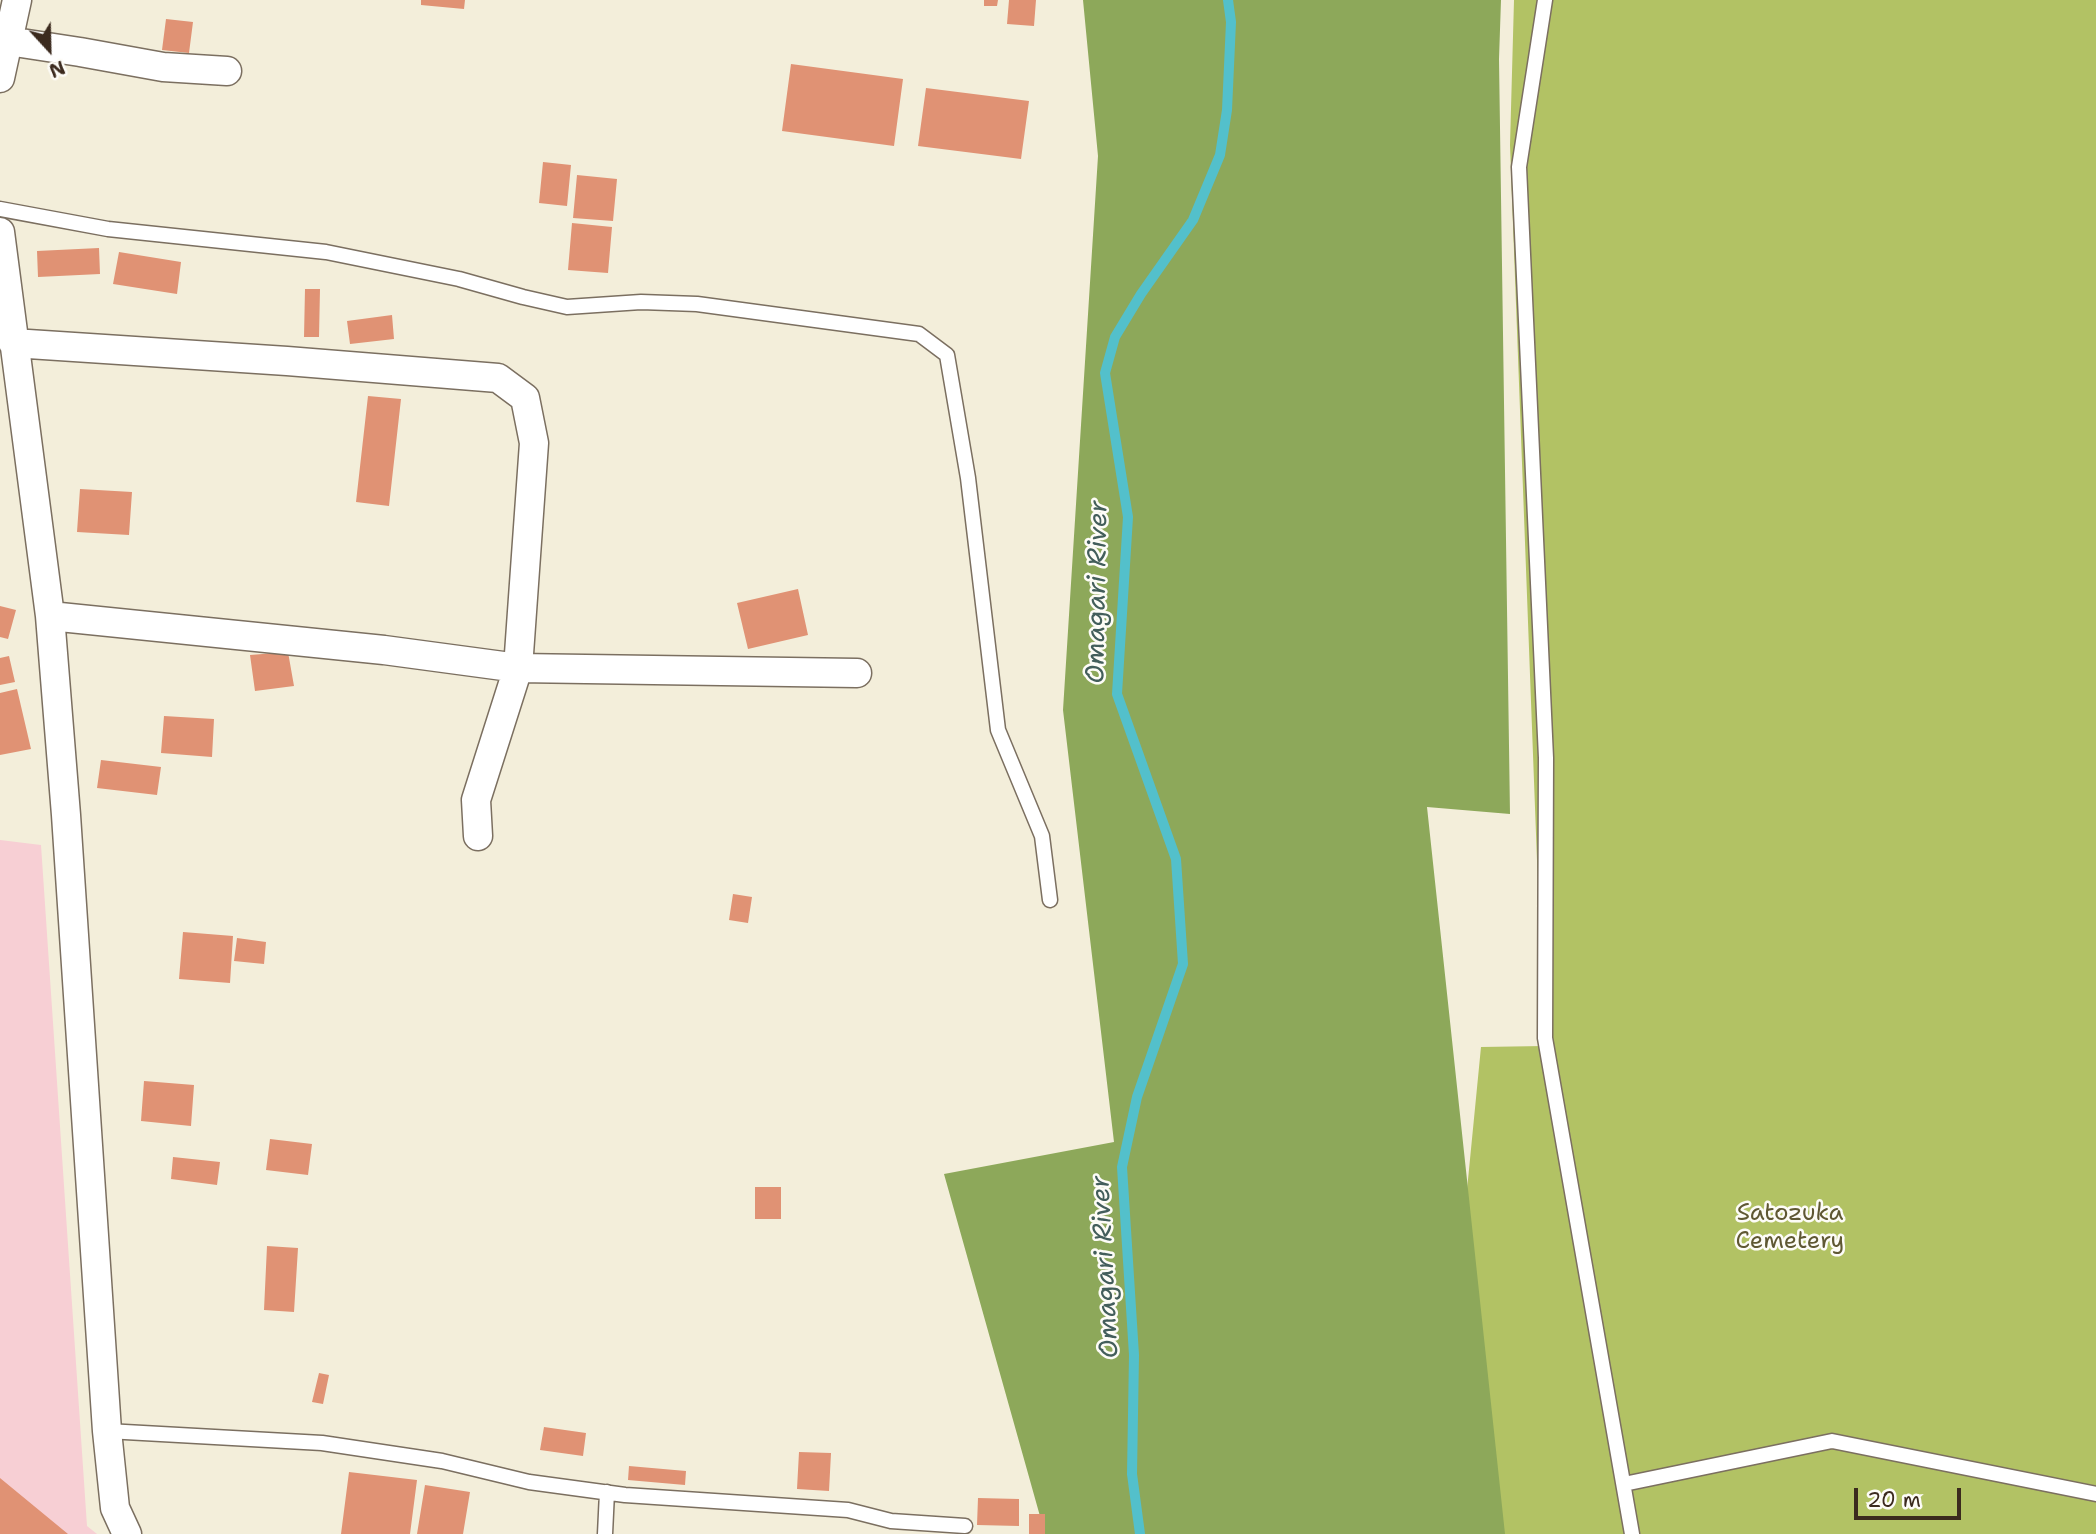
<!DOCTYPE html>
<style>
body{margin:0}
#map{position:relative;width:2096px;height:1534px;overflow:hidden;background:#f3eeda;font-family:"Shantell Sans",sans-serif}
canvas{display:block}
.north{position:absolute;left:14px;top:14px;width:70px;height:70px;-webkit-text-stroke:5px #fdfcf7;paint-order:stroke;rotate:158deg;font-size:19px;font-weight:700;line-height:28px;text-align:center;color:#3b2a1e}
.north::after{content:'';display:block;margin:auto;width:24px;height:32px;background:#3b2a1e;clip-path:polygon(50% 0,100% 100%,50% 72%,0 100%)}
.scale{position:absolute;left:1854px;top:1488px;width:107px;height:32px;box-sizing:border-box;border:4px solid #3b2a1e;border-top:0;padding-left:9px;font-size:21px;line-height:24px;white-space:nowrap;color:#3b2a1e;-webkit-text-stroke:5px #fdfcf7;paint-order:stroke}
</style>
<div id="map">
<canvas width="2096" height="1534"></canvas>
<div class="north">N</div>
<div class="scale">20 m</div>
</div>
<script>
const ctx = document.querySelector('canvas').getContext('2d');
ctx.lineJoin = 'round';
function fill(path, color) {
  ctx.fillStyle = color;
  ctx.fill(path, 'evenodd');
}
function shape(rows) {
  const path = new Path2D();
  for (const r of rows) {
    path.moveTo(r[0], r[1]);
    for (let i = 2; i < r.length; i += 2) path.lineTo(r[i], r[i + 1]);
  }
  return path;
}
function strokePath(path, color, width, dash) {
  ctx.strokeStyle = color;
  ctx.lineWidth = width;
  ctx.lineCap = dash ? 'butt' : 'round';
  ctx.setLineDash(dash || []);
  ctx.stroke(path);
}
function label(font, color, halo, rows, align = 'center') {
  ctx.font = font + ' "Shantell Sans",sans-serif';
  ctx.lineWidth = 5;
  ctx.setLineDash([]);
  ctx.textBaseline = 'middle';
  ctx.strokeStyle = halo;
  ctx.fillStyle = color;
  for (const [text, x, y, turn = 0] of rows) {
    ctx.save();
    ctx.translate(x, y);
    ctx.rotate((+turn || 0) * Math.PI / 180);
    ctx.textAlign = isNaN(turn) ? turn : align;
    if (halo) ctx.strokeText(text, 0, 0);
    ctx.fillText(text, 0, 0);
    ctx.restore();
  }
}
fill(shape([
 [0,840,41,845,87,1526,97,1534,0,1534]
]), '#f7cfd4');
fill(shape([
 [1514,0,2096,0,2096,1534,1497,1534,1461,1251,1481,1047,1544,1046,1510,145]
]), '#b2c264');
fill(shape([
 [1083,0,1501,0,1499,59,1510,814,1427,807,1505,1534,1045,1534,944,1174,1114,1142,1063,710,1098,156]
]), '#8da85a');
strokePath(shape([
 [1140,1534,1132,1474,1134,1355,1122,1167,1137,1097,1183,964,1176,859,1117,694,1128,517,1105,373,1115,337,1141,294,1193,220,1220,155,1227,110,1231,22,1228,0]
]), '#53c0cb', 10);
fill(shape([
 [421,0,465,0,464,9,421,5],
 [984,0,998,0,997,6,984,6],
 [1009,0,1036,0,1034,26,1007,24],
 [166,19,193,22,189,53,162,50],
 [791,64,903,79,894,146,782,131],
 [926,88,1029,101,1021,159,918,146],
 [543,162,571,165,567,206,539,203],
 [577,175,617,179,613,221,573,218],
 [572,223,612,227,608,273,568,270],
 [99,248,100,274,38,277,37,251],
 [119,252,181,262,177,294,113,284],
 [305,289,320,289,319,337,304,337],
 [392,315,394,339,350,344,347,321],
 [368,396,401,399,389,506,356,502],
 [80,489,132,492,129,535,77,532],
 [798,589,808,635,748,649,737,603],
 [0,606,16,610,8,639,0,637],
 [288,652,294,686,255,691,250,655],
 [9,656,15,682,0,685,0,658],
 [17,689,31,749,0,755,0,693],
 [164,716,214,719,212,757,161,753],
 [101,760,161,767,157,795,97,788],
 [733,894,752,897,748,923,729,920],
 [183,932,233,936,230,983,179,979],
 [237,938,266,942,264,964,234,961],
 [144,1081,194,1085,191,1126,141,1121],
 [270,1139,312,1144,308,1175,266,1170],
 [173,1157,220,1162,217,1185,171,1179],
 [755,1187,781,1187,781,1219,755,1219],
 [267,1246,298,1248,294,1312,264,1310],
 [319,1373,329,1375,323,1404,312,1402],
 [544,1427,586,1433,583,1456,540,1450],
 [799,1452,831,1453,829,1491,797,1489],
 [629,1466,686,1471,685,1485,628,1480],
 [349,1472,417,1480,410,1534,341,1534],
 [0,1478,68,1534,0,1534],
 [425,1485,470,1492,463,1534,417,1534],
 [978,1498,1019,1499,1019,1526,977,1525],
 [1029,1514,1045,1514,1045,1534,1029,1534]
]), '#e09274');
const service = shape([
 [1545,0,1519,167,1546,758,1545,1038,1632,1534],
 [0,209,108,229,326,252,459,279,523,297,567,307,641,302,697,304,919,334,947,355,968,478,998,730,1042,836,1050,900],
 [107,1431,322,1443,442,1461,529,1482,625,1495,848,1510,891,1521,965,1526],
 [1624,1484,1832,1441,2096,1494],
 [605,1534,607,1492]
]);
const minor = shape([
 [8,41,80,52,163,67,227,71],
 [0,78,17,0],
 [0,232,50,616,66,815,107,1431,115,1508,127,1534],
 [13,343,287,361,498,378,525,398,534,443,518,668,476,800,478,836],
 [50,616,384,650,518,668,857,673]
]);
strokePath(service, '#7b6f60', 17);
strokePath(minor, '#7b6f60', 31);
strokePath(service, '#fff', 14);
strokePath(minor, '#fff', 28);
label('24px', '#5f5833', '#fdfcf7', [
 ["Satozuka",1790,1214],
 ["Cemetery",1790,1242]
]);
label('italic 26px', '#435e5b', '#fdfcf7', [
 ["Omagari River",1098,592,-89],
 ["Omagari River",1106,1267,-93]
]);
</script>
